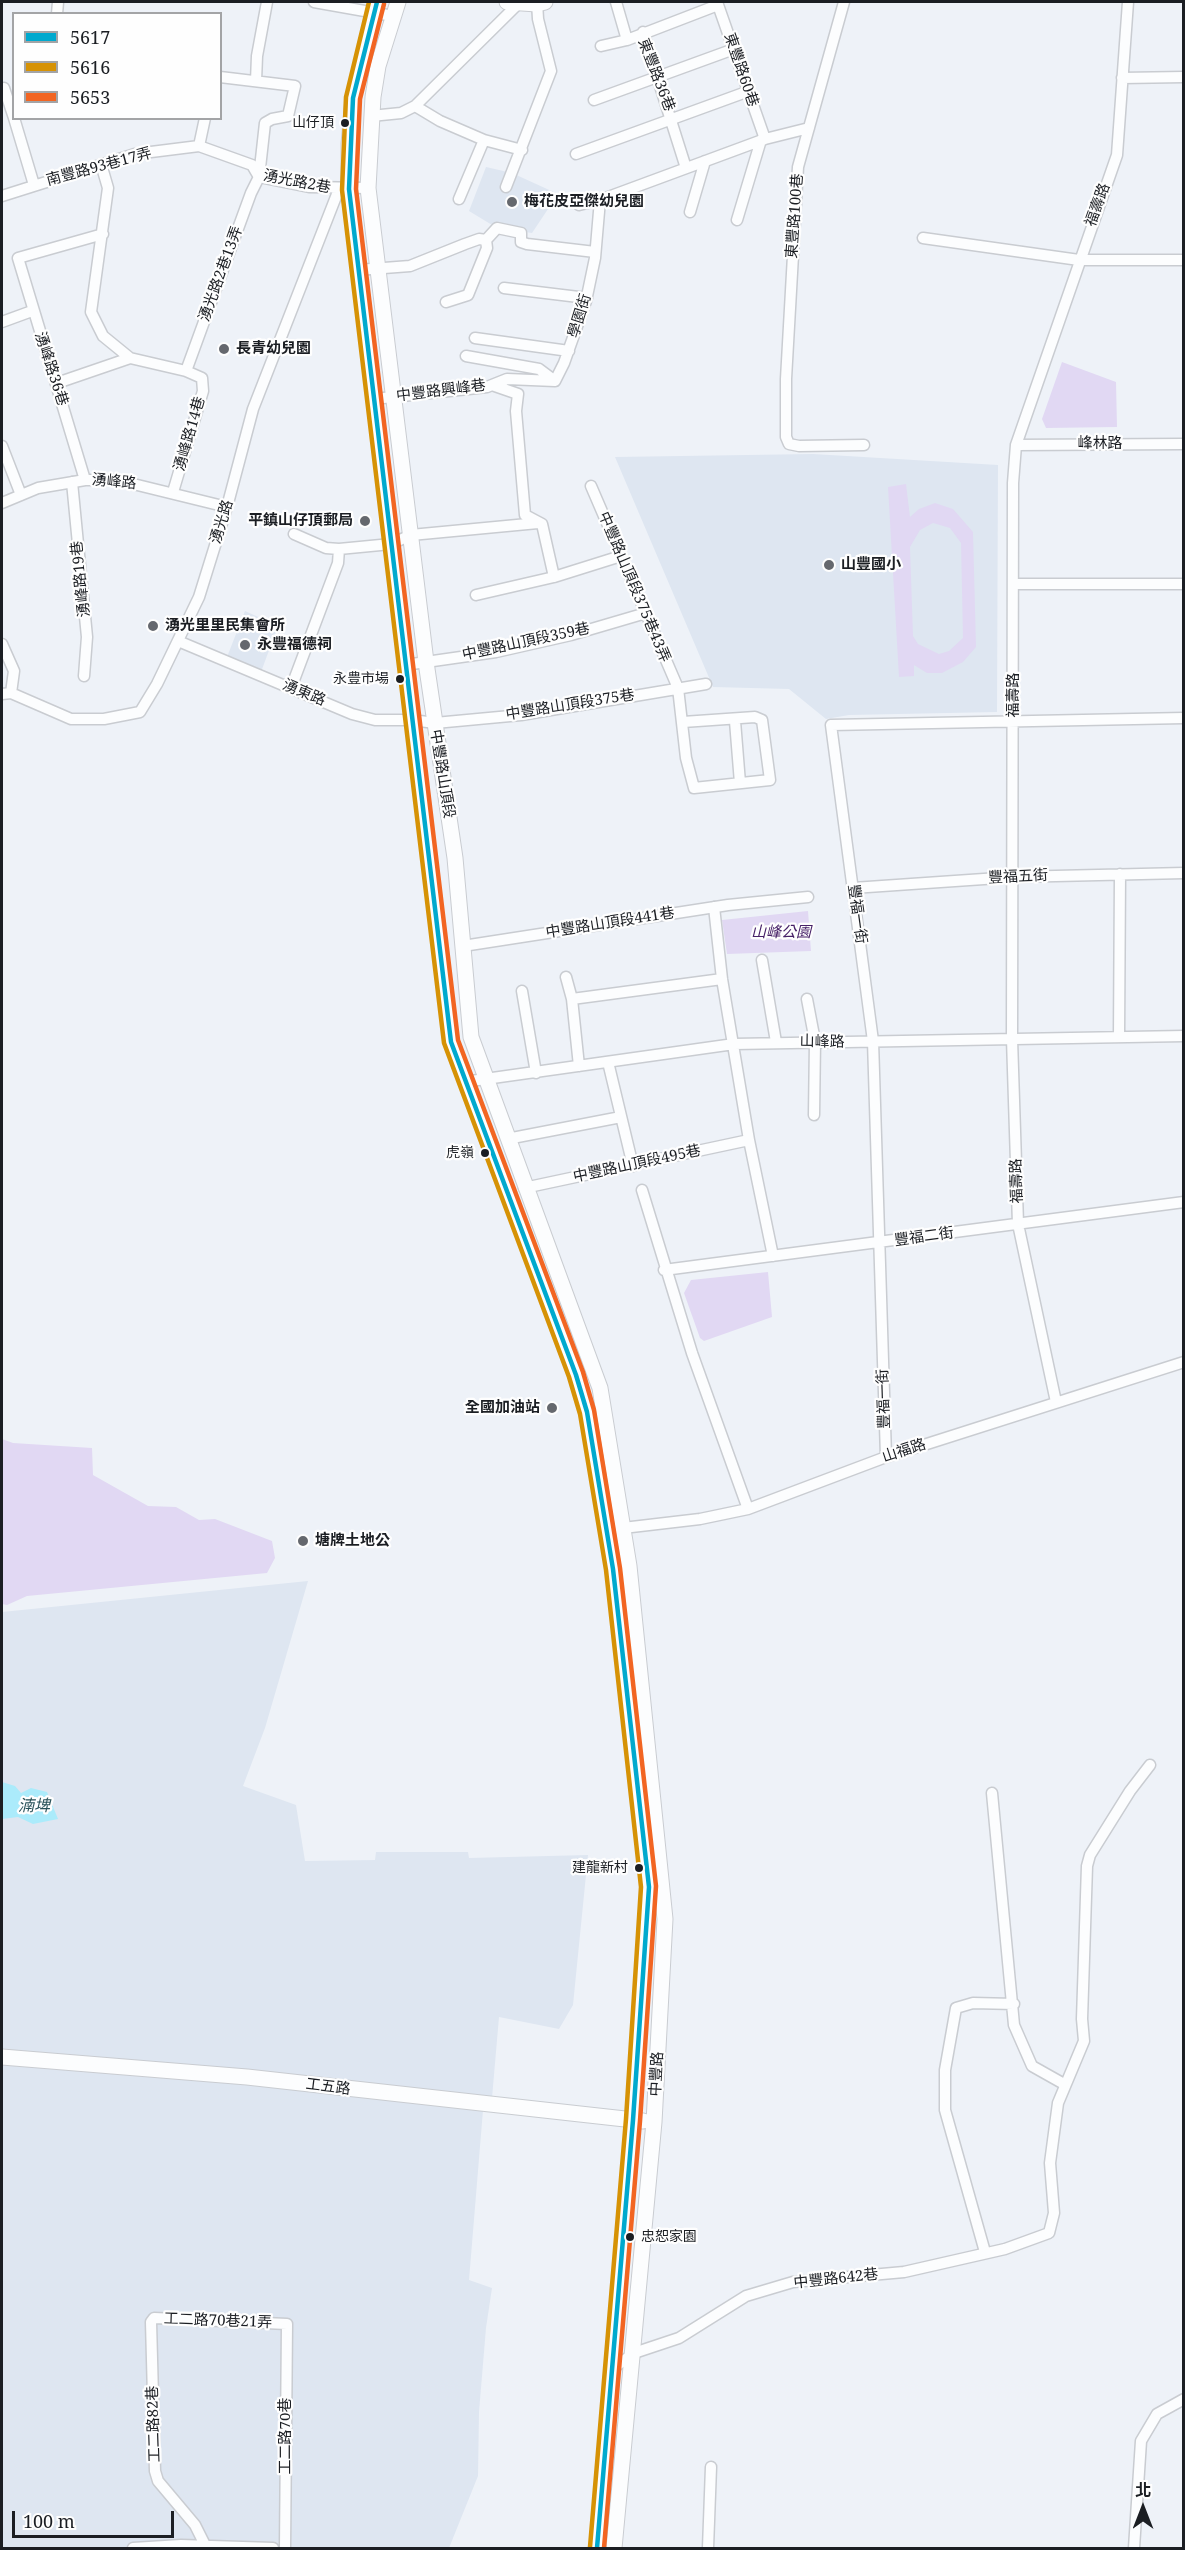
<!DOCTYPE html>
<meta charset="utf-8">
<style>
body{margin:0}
#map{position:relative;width:1185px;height:2550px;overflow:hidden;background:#eef2f8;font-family:"Noto Serif","Noto Sans TC",serif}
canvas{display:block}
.frame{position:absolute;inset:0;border:3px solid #1b1e23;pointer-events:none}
.legend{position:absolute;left:12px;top:12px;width:210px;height:108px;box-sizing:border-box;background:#fefefe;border:2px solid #a3a4a6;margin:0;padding:8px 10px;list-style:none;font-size:18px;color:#1b1e23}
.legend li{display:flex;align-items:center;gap:12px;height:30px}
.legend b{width:30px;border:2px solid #a3a4a6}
.north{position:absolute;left:1113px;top:2478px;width:60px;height:60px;-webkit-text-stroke:4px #fefefe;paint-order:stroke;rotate:0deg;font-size:16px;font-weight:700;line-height:24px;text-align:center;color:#1b1e23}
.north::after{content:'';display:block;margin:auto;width:21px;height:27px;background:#1b1e23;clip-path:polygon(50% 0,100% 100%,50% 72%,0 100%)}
.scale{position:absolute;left:12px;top:2511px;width:162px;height:27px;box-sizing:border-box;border:3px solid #1b1e23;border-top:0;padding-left:8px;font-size:18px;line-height:21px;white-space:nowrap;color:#1b1e23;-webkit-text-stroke:4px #fefefe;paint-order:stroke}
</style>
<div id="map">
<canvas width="1185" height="2550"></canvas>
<div class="frame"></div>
<ul class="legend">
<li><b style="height:8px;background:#00a9ce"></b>5617</li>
<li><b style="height:8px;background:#d69205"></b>5616</li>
<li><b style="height:8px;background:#f26522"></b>5653</li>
</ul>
<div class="north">北</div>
<div class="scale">100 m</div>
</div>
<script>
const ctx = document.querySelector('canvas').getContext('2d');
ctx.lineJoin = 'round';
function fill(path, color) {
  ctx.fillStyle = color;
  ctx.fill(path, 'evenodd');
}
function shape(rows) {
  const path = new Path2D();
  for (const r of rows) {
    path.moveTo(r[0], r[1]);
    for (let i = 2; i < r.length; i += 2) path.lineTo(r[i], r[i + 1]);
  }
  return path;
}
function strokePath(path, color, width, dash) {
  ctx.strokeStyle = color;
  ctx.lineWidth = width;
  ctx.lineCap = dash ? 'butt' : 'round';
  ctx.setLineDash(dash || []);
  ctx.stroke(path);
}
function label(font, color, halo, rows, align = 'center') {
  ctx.font = font + ' "Noto Serif","Noto Sans TC",serif';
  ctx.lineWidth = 4.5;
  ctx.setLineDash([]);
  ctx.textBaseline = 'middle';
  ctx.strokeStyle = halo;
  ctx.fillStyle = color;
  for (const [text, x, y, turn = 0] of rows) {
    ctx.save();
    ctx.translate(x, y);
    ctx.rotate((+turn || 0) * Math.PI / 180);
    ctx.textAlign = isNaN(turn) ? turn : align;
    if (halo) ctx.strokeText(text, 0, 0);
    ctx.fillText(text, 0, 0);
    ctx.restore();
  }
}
fill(shape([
 [486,167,512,173,558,194,532,233,497,228,469,211],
 [813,454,998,465,997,712,849,715,826,719,789,689,713,687,615,457],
 [245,611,278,626,261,672,227,657],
 [308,1581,265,1728,243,1786,296,1805,305,1861,375,1860,376,1852,468,1852,469,1858,588,1855,573,2005,559,2029,499,2017,492,2098,484,2098,469,2280,492,2288,486,2328,479,2412,478,2476,449,2548,2,2548,2,1612]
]), '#dee6f1');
fill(shape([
 [1062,362,1116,382,1117,427,1046,428,1042,419],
 [906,484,910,517,919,509,935,503,953,509,973,532,976,647,963,662,942,673,927,673,914,665,914,676,899,677,888,487],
 [933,523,950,528,961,543,963,638,949,651,939,654,918,644,913,636,910,547,920,530],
 [808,911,811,951,727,954,722,920],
 [768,1272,772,1317,704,1341,700,1338,684,1293,691,1280],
 [2,1439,13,1443,92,1448,93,1475,148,1506,176,1507,199,1520,215,1519,272,1541,275,1558,267,1573,27,1596,7,1605,2,1604]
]), '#e1d8f3');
fill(shape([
 [2,1782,15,1786,21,1793,31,1788,47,1792,58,1819,33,1824,18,1817,2,1819]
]), '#abebfb');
const street = shape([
 [314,2,393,16],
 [616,2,627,40],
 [717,2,765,139],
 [844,2,798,167,786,379,786,437,789,444,799,446,864,445],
 [57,14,58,2],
 [643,32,686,168],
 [601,46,627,40,718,5],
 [1122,78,1184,77],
 [256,81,257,56,267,2],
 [4,88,14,118],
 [594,100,734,49],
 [415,106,440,121,484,140,522,150],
 [371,116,401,113,415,106,516,6,516,2],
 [14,118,34,185],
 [199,146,205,118],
 [576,154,749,91],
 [101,164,108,188,91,312,103,336,130,358,186,371,202,378,203,391,173,492],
 [506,187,551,71,538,19,537,2],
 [2,196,135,154,199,146,252,165,259,177,309,187,368,188],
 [459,199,484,140],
 [579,205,600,200,765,139,809,128],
 [690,212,705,161],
 [737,220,761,140],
 [923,238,1079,260,1184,260],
 [486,240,497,228,521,233,521,242,527,244,595,252],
 [358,270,410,266,465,244,479,239,486,240,487,248,468,295,446,302],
 [504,288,587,298],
 [2,322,32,311],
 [475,338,569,351],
 [466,356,539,369,555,381],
 [186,371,251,193,259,177,265,123,272,119,288,116,295,86,220,77],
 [57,383,130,358],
 [492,385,518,394,516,411,525,515,542,524,554,577],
 [374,399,487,387,507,379,555,381,564,363,586,301,595,258,600,200],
 [1016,445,1184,444],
 [2,446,21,495],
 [85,480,18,258,103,234],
 [72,482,87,637,84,676],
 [591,486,678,688,686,758,694,788,770,780,762,720,755,717,683,722],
 [2,503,38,488,85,480,117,480,227,507],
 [294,534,326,548,339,549,391,544,411,535,538,523],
 [1014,584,1184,584],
 [476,595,554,577,621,556],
 [178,641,352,714,375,720,412,720,435,723,521,715,706,684],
 [2,644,14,671,11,693],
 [405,665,496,652,571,635,646,613],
 [291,688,338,563,339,549],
 [2,694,11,693,71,719,104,719,140,712,157,684,199,597,227,507,253,409,339,189],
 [735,721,740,783],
 [853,888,1013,877,1184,873],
 [714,907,722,979,749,1140,773,1256],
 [463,946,728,905,808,897],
 [762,960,776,1042],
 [566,977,572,999,579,1066],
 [522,991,536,1073],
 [572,999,722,979],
 [807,999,815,1041,814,1115],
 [1119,1037,1120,874],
 [608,1062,633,1166],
 [464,1082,734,1044,1184,1036],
 [507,1139,621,1117],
 [524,1188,749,1140],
 [642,1190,692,1353,748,1509],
 [664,1270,1184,1202],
 [1056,1402,1018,1224,1012,1039,1013,483,1016,445,1117,155,1128,2],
 [886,1457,873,1041,831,725,1184,718],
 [623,1528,700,1519,748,1509,886,1457,1184,1362],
 [992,1793,1014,2025,1032,2066,1064,2084],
 [985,2252,945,2110,945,2070,956,2008,973,2003,1014,2004],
 [611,2370,634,2353,679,2338,746,2296,793,2282,904,2272,1005,2249,1049,2233,1054,2213,1050,2163,1058,2103,1084,2041,1082,2019,1087,1866,1090,1855,1130,1791,1150,1765],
 [205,2545,195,2525,158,2481,155,2471,151,2322,154,2318,287,2324,285,2548],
 [133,2548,181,2545,273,2548],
 [708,2548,711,2467],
 [1134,2548,1141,2441,1157,2414,1184,2399]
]);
const secondary = shape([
 [377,2,353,98,349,144,349,189,451,1042,576,1375,587,1412,613,1569,649,1887,633,2120,597,2548],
 [398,2,378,66,373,97,368,188,426,662,455,858,471,1037,600,1388,629,1566,665,1919,654,2122,614,2548],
 [507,2,537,4,545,2],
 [2,2057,247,2077,643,2121]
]);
strokePath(street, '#c9ccd1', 13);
strokePath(secondary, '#c9ccd1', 17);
strokePath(street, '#fcfdfe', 10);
strokePath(secondary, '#fcfdfe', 15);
strokePath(shape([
 [377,2,353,98,349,189,451,1042,576,1375,587,1412,613,1569,649,1887,633,2120,597,2548]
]), '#00a9ce', 4.5);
strokePath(shape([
 [369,2,346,97,342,190,444,1043,569,1377,580,1414,606,1570,641,1887,626,2119,590,2547]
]), '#d69205', 4.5);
strokePath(shape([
 [384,4,360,99,356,189,458,1040,583,1372,594,1410,620,1568,656,1886,640,2121,604,2548]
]), '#f26522', 4.5);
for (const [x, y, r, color] of [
 [345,123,5,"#1b1e23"],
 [512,202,6,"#65686e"],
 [224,349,6,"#65686e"],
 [365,521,6,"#65686e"],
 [829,565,6,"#65686e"],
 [153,626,6,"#65686e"],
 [245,645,6,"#65686e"],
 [400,679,5,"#1b1e23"],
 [485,1153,5,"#1b1e23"],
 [552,1408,6,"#65686e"],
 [303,1541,6,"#65686e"],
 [639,1868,5,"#1b1e23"],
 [630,2237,5,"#1b1e23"]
]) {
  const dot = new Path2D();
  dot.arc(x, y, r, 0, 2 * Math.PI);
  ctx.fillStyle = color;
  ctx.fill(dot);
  strokePath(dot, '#fefefe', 2);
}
label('14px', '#1b1e23', '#fefefe', [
 ["山仔頂",334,123],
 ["永豊市場",389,679],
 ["虎嶺",474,1153],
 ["建龍新村",628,1868],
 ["忠恕家園",641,2237,"left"]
], 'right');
label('15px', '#1b1e23', '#fefefe', [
 ["東豐路60巷",741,70,71],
 ["東豐路36巷",656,75,69],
 ["南豐路93巷17弄",99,167,-15],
 ["湧光路2巷",297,182,11],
 ["福壽路",1098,205,-70],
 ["東豐路100巷",795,216,-86],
 ["湧光路2巷13弄",221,274,-70],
 ["學園街",580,316,-73],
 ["湧峰路36巷",51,369,72],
 ["中豐路興峰巷",441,391,-7],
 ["湧峰路14巷",190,434,-74],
 ["峰林路",1100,444],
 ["湧峰路",114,482,5],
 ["湧光路",222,522,-73],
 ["湧峰路19巷",81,579,-96],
 ["中豐路山頂段375巷43弄",634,587,67],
 ["中豐路山頂段359巷",526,642,-12],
 ["湧東路",304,693,23],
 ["福壽路",1014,695,-90],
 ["中豐路山頂段375巷",570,705,-9],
 ["中豐路山頂段",442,774,81],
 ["豐福五街",1018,877,-3],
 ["豐福一街",857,914,82],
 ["中豐路山頂段441巷",610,923,-9],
 ["山峰路",822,1042,1],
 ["中豐路山頂段495巷",637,1164,-12],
 ["福壽路",1017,1181,-92],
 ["豐福二街",924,1237,-8],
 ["豐福一街",884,1399,-92],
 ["山福路",904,1451,-18],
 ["中豐路",657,2074,-87],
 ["工五路",328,2087,7],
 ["中豐路642巷",836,2279,-6],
 ["工二路70巷21弄",218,2321,2],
 ["工二路82巷",154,2424,-92],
 ["工二路70巷",286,2436,-90]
]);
label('bold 15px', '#1b1e23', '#fefefe', [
 ["梅花皮亞傑幼兒園",524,202],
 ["長青幼兒園",236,349],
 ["平鎮山仔頂郵局",353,521,"right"],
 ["山豐國小",841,565],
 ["湧光里里民集會所",165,626],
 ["永豐福德祠",257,645],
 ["全國加油站",540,1408,"right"],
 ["塘牌土地公",315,1541]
], 'left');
label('italic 15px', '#472168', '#fefefe', [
 ["山峰公園",781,933]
]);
label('italic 16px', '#264f57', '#fefefe', [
 ["湳埤",34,1806]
]);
</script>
